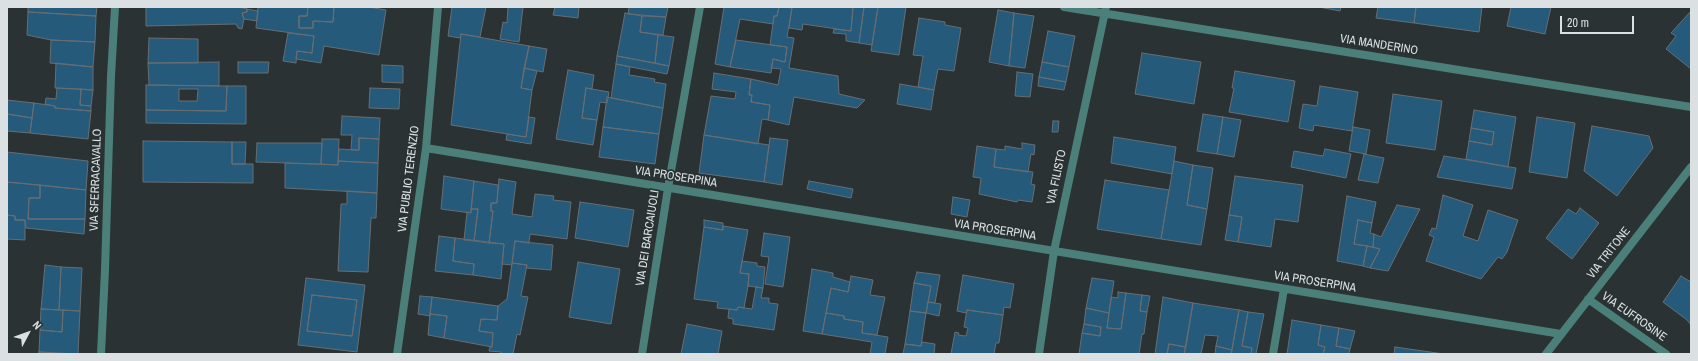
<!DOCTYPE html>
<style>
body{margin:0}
#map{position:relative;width:1698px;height:361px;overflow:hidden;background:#2a3234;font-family:"Archivo Narrow",sans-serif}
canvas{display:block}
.frame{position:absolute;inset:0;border:8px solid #dbe1e2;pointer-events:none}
.north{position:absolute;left:8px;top:313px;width:40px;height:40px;-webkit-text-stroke:3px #2a3234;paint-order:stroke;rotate:49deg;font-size:11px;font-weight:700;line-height:16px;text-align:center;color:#dbe1e2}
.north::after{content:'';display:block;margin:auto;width:14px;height:18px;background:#dbe1e2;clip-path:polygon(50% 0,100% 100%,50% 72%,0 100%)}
.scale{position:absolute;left:1560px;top:16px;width:74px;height:18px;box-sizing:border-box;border:2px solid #dbe1e2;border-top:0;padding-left:5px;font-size:12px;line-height:14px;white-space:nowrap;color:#dbe1e2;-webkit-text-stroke:3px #2a3234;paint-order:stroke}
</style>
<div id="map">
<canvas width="1698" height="361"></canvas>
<div class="frame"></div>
<div class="north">N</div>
<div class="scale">20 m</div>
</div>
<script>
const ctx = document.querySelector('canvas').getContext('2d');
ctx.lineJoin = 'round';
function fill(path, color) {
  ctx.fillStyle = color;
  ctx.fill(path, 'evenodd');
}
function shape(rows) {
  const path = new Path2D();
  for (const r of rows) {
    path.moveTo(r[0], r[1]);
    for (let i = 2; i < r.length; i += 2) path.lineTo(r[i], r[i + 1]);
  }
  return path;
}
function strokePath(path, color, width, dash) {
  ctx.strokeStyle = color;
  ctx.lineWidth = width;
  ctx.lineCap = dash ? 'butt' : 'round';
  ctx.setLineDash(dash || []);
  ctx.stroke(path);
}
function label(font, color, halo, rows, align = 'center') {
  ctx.font = font + ' "Archivo Narrow",sans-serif';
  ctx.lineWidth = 3.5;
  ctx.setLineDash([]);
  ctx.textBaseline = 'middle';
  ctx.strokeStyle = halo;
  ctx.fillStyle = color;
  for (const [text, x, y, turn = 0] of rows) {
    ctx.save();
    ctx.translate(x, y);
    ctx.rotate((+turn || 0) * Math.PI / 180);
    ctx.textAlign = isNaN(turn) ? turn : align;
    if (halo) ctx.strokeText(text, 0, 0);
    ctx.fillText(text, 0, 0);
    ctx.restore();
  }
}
const building = shape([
 [28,7,97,7,96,16,28,12,28,7],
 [143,7,238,7,247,9,247,12,242,13,244,19,242,29,238,28,236,24,146,26,146,8,143,7],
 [258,7,308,7,307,16,299,16,299,28,313,28,313,21,333,22,334,7,368,7,386,10,379,55,324,46,321,63,296,59,297,51,312,53,314,36,256,28,258,7],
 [308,7,334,7,333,22,313,21,313,28,299,28,299,16,307,16,308,7],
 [452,7,486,7,480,37,461,34,460,38,448,36,452,7],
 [508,7,523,7,519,42,500,39,503,22,507,23,508,7],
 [555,7,579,7,578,18,553,15,555,7],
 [629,7,668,7,666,17,628,14,629,7],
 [724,7,779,7,777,16,774,16,773,24,740,19,730,67,715,64,724,7],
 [779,7,792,8,787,37,794,38,789,68,838,76,839,94,865,100,857,108,794,97,789,125,768,120,770,105,751,102,752,95,749,95,751,79,778,85,781,69,771,68,773,59,785,62,787,47,770,45,774,16,777,16,779,7],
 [792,7,853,7,851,31,803,24,802,30,789,28,792,7],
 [853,7,864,7,859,43,846,41,846,34,833,33,834,29,851,31,853,7],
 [864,7,878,7,872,45,859,43,864,7],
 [878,7,906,7,899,55,871,51,878,7],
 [1319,7,1341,7,1340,11,1319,7],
 [1378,7,1416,7,1414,23,1376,18,1378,7],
 [1416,7,1482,7,1479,32,1414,23,1416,7],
 [1511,7,1551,7,1545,34,1507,26,1511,7],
 [247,9,258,11,257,21,244,19,242,13,247,12,247,9],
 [998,10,1014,13,1009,66,989,62,998,10],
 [1691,11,1691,69,1666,49,1676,36,1671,33,1691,11],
 [28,12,96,16,95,42,51,40,27,35,28,12],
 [625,13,642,16,640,32,658,35,655,63,617,56,625,13],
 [1014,13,1034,16,1025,68,1009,66,1014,13],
 [642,16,666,17,663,35,640,32,642,16],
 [919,18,945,22,945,25,961,28,954,71,938,69,934,90,918,87,923,56,913,55,919,18],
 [1048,31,1075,36,1069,67,1042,62,1048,31],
 [288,33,314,36,312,53,297,51,296,63,283,61,288,33],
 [461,34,529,46,521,88,532,90,526,137,451,125,461,34],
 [658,35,674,37,669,66,655,63,658,35],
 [149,38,198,39,198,63,148,63,149,38],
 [51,40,95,42,93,67,50,63,51,40],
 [736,40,787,47,785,62,773,59,771,73,730,67,736,40],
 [529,46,547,49,543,72,524,68,529,46],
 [1142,53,1201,62,1194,104,1135,94,1142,53],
 [617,56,669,66,667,74,616,64,617,56],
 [219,62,219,86,149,85,148,63,219,62],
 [238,62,269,62,268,73,238,73,238,62],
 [1042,62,1069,67,1066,82,1039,77,1042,62],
 [56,63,93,67,93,90,55,88,56,63],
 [616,64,630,67,629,75,655,79,654,82,666,84,663,108,611,98,616,64],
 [382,65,403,66,403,83,382,82,382,65],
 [524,68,537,71,532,90,521,88,524,68],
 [568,70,594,75,592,89,586,88,582,118,597,120,593,145,556,139,568,70],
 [1235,71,1295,81,1288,122,1229,112,1234,88,1232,88,1235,71],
 [1017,72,1033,74,1030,97,1015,96,1017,72],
 [714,73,751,79,749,95,752,95,751,102,770,105,768,120,762,119,758,144,704,135,711,96,735,99,736,92,712,89,714,73],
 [1039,77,1066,82,1064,90,1038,86,1039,77],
 [900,84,934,90,931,110,897,104,900,84],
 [146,85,227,86,226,111,146,110,146,85],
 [179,89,198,89,197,101,179,101,179,89],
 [227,86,246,86,246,124,146,123,146,110,226,111,227,86],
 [1320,86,1358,92,1352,131,1314,125,1313,131,1299,128,1303,104,1317,106,1320,86],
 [57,88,81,89,80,105,91,106,91,111,55,108,55,106,45,104,46,98,56,99,57,88],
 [370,88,400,89,399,109,369,108,370,88],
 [586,88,609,92,607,103,600,102,597,120,582,118,586,88],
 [81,89,93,90,91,106,80,105,81,89],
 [1393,94,1442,101,1435,150,1386,143,1393,94],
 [607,97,663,108,659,134,603,127,607,97],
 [7,100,34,103,32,118,7,114,7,100],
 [34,103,55,106,55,108,91,111,88,139,30,133,34,103],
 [1474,110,1516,117,1508,167,1466,159,1469,141,1492,145,1494,132,1471,128,1474,110],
 [7,114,32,118,30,133,7,131,7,114],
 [1203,114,1223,117,1217,154,1197,151,1203,114],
 [342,116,380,118,379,139,359,138,359,150,351,150,352,135,341,135,342,116],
 [529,117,535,118,531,144,506,140,507,134,526,137,529,117],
 [1223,117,1241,120,1234,157,1217,154,1223,117],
 [1537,117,1575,123,1567,178,1529,172,1537,117],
 [1053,121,1059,121,1058,132,1052,132,1053,121],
 [1592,126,1649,136,1653,148,1617,196,1584,171,1592,126],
 [603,127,659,134,655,164,599,157,603,127],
 [1353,127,1370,130,1366,154,1349,151,1353,127],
 [1471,128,1494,132,1492,145,1469,141,1471,128],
 [704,135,769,145,764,182,699,173,704,135],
 [1114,137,1176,147,1172,174,1111,163,1114,137],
 [359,138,379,139,378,163,338,161,339,149,359,150,359,138],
 [770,138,788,140,782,185,764,182,770,138],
 [322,139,339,139,338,165,321,164,322,139],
 [143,141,232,142,232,164,253,164,253,183,143,182,143,141],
 [232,142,246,142,245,164,232,164,232,142],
 [257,143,322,143,321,164,256,162,257,143],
 [1022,143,1035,145,1034,155,1031,154,1028,172,994,167,996,149,1005,150,1005,146,1022,149,1022,143],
 [977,146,996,149,994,167,1033,172,1031,184,1035,185,1032,202,1018,200,1017,202,979,194,981,178,973,177,977,146],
 [1325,149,1351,154,1346,178,1291,167,1294,151,1323,156,1325,149],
 [7,152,88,161,86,190,7,182,7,152],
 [1364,154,1384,158,1378,183,1358,180,1364,154],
 [1444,156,1516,168,1512,189,1437,177,1444,156],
 [338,161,378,163,377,193,285,188,285,163,338,165,338,161],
 [1174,161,1193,165,1187,205,1207,209,1201,245,1161,239,1174,161],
 [1193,165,1213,168,1207,209,1187,205,1193,165],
 [444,176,474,181,471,213,441,209,444,176],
 [1235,176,1303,185,1298,222,1275,219,1271,247,1238,242,1242,217,1229,215,1235,176],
 [499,179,516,182,512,214,532,217,535,194,554,196,553,200,571,202,567,239,530,234,529,243,515,241,512,265,502,264,504,244,489,243,493,211,491,211,491,203,497,203,499,179],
 [1105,180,1169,190,1161,239,1097,229,1105,180],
 [474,181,498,185,497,203,491,203,491,211,493,211,489,243,474,241,478,209,471,209,474,181],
 [809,181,853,189,851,198,807,189,809,181],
 [7,182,40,185,40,198,29,198,28,219,85,219,84,234,26,228,25,220,15,220,15,216,7,215,7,182],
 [40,185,86,190,85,219,28,219,29,198,40,198,40,185],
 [347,191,377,193,376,218,371,218,368,272,338,271,341,204,347,204,347,191],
 [1443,195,1473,205,1463,236,1478,241,1488,210,1518,220,1507,252,1502,259,1498,257,1481,279,1426,261,1434,237,1429,235,1432,228,1436,229,1443,195],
 [1347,196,1376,202,1372,223,1358,220,1354,244,1367,246,1363,266,1337,261,1347,196],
 [953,197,970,200,967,217,951,214,953,197],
 [580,202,634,210,628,247,575,238,580,202],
 [1397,205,1420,209,1388,271,1370,268,1380,249,1373,247,1374,234,1381,237,1397,205],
 [1580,208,1599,223,1572,259,1546,238,1568,209,1576,214,1580,208],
 [471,209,478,209,474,241,464,240,467,212,471,213,471,209],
 [7,215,15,216,15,220,25,220,25,240,7,239,7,215],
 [1229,215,1242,217,1238,242,1225,240,1229,215],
 [704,220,723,223,723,230,704,227,704,220],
 [1358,220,1372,223,1370,233,1374,234,1373,247,1354,244,1358,220],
 [723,226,748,230,740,273,749,274,748,286,744,308,738,307,737,310,717,308,718,302,694,299,704,227,723,230,723,226],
 [764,233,790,237,783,287,765,284,769,257,761,256,764,233],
 [439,236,455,238,453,261,474,264,473,275,435,271,439,236],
 [455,238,504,244,501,279,473,275,474,264,453,261,455,238],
 [515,241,553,245,551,270,526,268,527,265,512,263,515,241],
 [1367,246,1380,249,1370,268,1363,266,1367,246],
 [742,261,757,263,757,266,765,267,763,288,748,286,749,274,740,273,742,261],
 [578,262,620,269,611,324,569,317,578,262],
 [512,263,527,265,521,296,528,297,520,335,517,334,513,354,501,354,501,352,489,351,490,347,492,347,493,333,479,331,481,319,497,320,498,306,507,299,512,263],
 [45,265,61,267,59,310,41,309,45,265],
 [61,267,82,268,80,311,59,310,61,267],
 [812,269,833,273,833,277,850,282,848,292,831,288,822,334,803,331,812,269],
 [917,272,940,275,935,303,928,302,931,286,914,283,917,272],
 [963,275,1014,284,1010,308,1004,307,1003,315,967,310,966,313,957,311,963,275],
 [851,276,873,280,870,295,885,297,877,335,862,333,863,322,844,319,844,316,826,313,831,288,848,292,851,276],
 [1681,276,1691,282,1691,325,1687,320,1663,302,1681,276],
 [306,278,365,285,357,352,298,345,306,278],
 [312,295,357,300,352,336,307,331,312,295],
 [1092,278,1114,281,1109,313,1086,308,1092,278],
 [914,283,931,286,926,313,910,311,914,283],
 [756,287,763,288,761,298,769,298,769,303,778,304,774,330,733,324,733,319,728,318,729,309,737,310,738,307,752,309,756,287],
 [1118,292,1126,293,1121,329,1107,328,1111,297,1118,298,1118,292],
 [1126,293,1142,295,1140,311,1147,312,1144,334,1142,334,1139,354,1079,354,1082,333,1100,336,1101,327,1084,324,1086,308,1109,313,1107,328,1121,329,1126,293],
 [312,295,357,300,352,336,307,331,312,295],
 [1142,295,1150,296,1147,312,1140,311,1142,295],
 [420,296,432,297,430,316,418,314,420,296],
 [432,297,498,306,497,320,481,319,479,331,493,333,492,347,444,338,447,316,430,314,432,297],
 [1163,297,1193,303,1186,347,1169,344,1167,354,1155,354,1163,297],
 [928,302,941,304,939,316,926,313,928,302],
 [1193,303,1239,310,1232,350,1216,346,1218,336,1205,335,1201,354,1184,354,1193,303],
 [41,309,63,310,62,332,40,330,41,309],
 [63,310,80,311,78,354,39,352,40,330,62,332,63,310],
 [967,310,1003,315,999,343,996,343,994,354,951,354,955,332,959,333,958,335,966,336,968,328,964,327,967,310],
 [1239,310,1248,312,1242,346,1252,348,1251,354,1231,354,1239,310],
 [910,311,926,313,921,346,905,344,910,311],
 [1248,312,1264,314,1256,354,1251,354,1252,348,1242,346,1248,312],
 [826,313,844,316,844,319,863,322,862,333,888,337,885,354,870,354,872,342,822,334,826,313],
 [430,314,447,316,444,338,428,335,430,314],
 [1292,320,1321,325,1318,345,1325,347,1323,354,1287,354,1292,320],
 [687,324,722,331,718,354,681,354,687,324],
 [1084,324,1101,327,1100,336,1082,333,1084,324],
 [1321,325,1339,328,1336,346,1350,349,1349,354,1323,354,1325,347,1318,345,1321,325],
 [1339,328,1355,331,1350,349,1336,346,1339,328],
 [922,342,935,344,934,354,903,354,905,344,921,346,922,342],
 [1169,344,1186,347,1184,354,1167,354,1169,344],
 [1216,346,1232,350,1231,354,1215,354,1216,346],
 [1395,347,1444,354,1394,354,1395,347],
 [39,352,55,353,54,354,38,354,39,352]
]);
fill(building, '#265a7a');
strokePath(building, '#666e73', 1);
strokePath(shape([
 [1064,7,1691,107],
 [426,148,1561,334],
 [1588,299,1666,354],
 [101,354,105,270,111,76,115,7],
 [397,354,426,148,438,7],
 [642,354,668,188,700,7],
 [1039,354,1054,251,1106,7],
 [1273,354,1284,289],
 [1546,354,1691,167]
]), '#4b7f79', 8);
label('12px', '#dbe1e2', '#2a3234', [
 ["VIA MANDERINO",1379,45,9],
 ["VIA PROSERPINA",676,177,9],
 ["VIA FILISTO",1057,177,-78],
 ["VIA PUBLIO TERENZIO",409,179,-83],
 ["VIA SFERRACAVALLO",96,180,-88],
 ["VIA PROSERPINA",995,230,9],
 ["VIA DEI BARCAIUOLI",648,238,-81],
 ["VIA TRITONE",1609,253,-52],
 ["VIA PROSERPINA",1315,282,9],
 ["VIA EUFROSINE",1634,317,35]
]);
</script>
